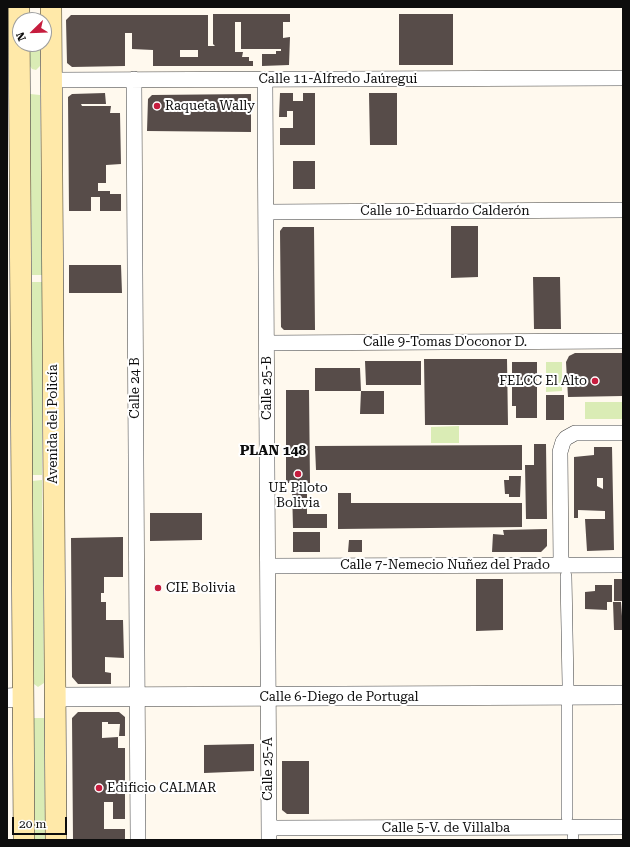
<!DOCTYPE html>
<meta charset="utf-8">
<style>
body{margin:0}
#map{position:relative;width:630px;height:847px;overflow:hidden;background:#fff9ee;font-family:"Roboto Serif",serif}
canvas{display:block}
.frame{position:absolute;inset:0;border:8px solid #0d0d0d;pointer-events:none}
.north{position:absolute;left:12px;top:12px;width:40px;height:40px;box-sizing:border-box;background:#fff;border:1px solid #9e9e9e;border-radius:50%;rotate:247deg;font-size:11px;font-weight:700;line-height:16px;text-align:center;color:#0d0d0d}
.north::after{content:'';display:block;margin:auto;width:14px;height:18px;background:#c61d3e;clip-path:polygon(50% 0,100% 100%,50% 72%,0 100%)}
.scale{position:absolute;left:12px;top:817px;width:55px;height:18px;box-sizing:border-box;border:2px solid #0d0d0d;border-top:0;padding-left:5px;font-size:12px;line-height:14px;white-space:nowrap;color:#0d0d0d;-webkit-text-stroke:3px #fff;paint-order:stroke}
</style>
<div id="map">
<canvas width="630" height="847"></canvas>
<div class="frame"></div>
<div class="north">N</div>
<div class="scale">20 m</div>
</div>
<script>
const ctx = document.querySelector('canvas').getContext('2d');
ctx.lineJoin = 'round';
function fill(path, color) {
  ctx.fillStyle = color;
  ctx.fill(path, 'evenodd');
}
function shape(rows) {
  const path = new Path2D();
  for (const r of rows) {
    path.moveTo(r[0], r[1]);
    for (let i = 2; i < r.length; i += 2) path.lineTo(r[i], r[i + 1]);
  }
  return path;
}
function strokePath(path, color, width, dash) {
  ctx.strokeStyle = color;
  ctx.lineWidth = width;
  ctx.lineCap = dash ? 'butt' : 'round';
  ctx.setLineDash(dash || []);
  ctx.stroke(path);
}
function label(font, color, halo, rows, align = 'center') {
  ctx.font = font + ' "Roboto Serif",serif';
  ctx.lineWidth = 4;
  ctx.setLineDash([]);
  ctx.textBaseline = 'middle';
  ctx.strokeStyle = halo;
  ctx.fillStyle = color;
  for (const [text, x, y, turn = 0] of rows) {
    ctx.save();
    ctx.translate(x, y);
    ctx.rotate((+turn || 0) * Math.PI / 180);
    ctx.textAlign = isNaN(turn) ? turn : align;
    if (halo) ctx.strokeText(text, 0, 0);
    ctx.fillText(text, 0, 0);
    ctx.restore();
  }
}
fill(shape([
 [30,44,40,44,40,66,36,70,32,69,30,66],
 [30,94,40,95,42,275,32,275],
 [32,282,42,282,42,475,32,475],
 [546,362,562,362,562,391,546,392],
 [585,402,623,402,623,419,585,419],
 [459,426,459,443,431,443,431,427],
 [42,480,44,683,38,687,34,684,32,481],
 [34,718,44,718,45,840,35,840]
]), '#daecb5');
fill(shape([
 [213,14,290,14,290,22,283,22,283,38,290,37,289,65,262,66,262,54,276,54,276,51,281,51,281,49,241,49,241,22,235,22,235,52,243,52,242,57,249,57,249,61,253,61,253,66,153,66,153,50,132,49,132,33,125,33,125,66,72,67,67,63,66,20,71,15,208,15,208,46,215,46,213,44],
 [180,50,198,50,198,57,180,57],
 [399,14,453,14,453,65,399,65],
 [105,93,106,104,81,104,82,106,111,106,110,113,120,113,121,164,106,165,106,183,98,183,98,191,110,191,110,194,121,194,121,211,100,211,100,197,91,197,91,211,69,211,68,97,72,94],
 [280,93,293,93,293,101,303,101,303,93,315,93,315,145,280,145,280,128,293,128,293,111,287,111,287,117,279,117],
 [369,93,397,93,397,145,370,145],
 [251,94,251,132,147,131,148,99,152,95],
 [293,161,315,161,315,189,293,189],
 [451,226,478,226,478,277,451,278],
 [283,227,314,227,315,330,284,330,281,327,280,231],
 [69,265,121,265,122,293,69,293],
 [533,277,560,277,561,329,534,329],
 [575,353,623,353,623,396,568,397,566,362,569,356],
 [424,359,507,359,508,425,425,425],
 [365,361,421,361,421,385,366,385],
 [512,362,537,362,537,418,516,418,516,406,512,406],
 [315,368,360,368,361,391,315,391],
 [286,390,309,390,310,483,286,483],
 [361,391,384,391,384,414,360,414],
 [546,395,564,395,564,420,546,420],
 [534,444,546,444,547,519,526,519,525,465,534,465],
 [522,445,522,470,316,470,315,446],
 [594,447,612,447,614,550,587,551,585,519,605,519,605,511,578,510,578,518,574,518,574,457,594,455],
 [597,478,603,478,603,489,597,486],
 [509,476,521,476,520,497,509,497,509,494,505,494,504,480,509,480],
 [292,488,307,488,307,514,327,514,327,528,293,528],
 [338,493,351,493,351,503,522,503,522,527,338,529],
 [150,513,202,513,202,540,150,541],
 [547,529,547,546,541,552,492,552,493,534,504,535,503,530],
 [293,532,320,532,320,552,293,552],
 [123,537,123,577,104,577,104,593,101,593,101,602,106,602,106,620,123,620,124,658,105,657,105,672,111,673,111,684,78,684,72,677,71,538],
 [349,540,362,540,362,552,348,552],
 [476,579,503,579,503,630,476,631],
 [614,579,623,579,623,601,614,601],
 [595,585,612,585,612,602,607,602,607,610,585,609,585,592,595,591],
 [613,602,621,602,623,630,614,630],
 [78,712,119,712,125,717,125,736,119,736,120,724,108,724,108,722,102,722,102,738,118,737,118,748,125,748,125,819,113,819,113,802,104,802,104,829,125,829,125,840,73,840,72,718],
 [254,744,254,771,204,773,204,745],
 [282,761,309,761,309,814,287,814,282,810]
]), '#574c49');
const pedestrian = shape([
 [566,576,568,685],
 [567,706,567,817],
 [573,837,573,840]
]);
const minor = shape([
 [134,79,138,840],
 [52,80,623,78],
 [265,80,269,840],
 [266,212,623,210],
 [267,343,623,341],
 [561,565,560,452,563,442,566,438,575,433,623,433],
 [268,566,623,565],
 [269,828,623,827]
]);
const tertiary = shape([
 [55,697,623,695],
 [7,698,23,697]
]);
const secondary = shape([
 [19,7,24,840],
 [51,7,56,840]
]);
strokePath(pedestrian, '#404040', 12);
strokePath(minor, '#404040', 16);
strokePath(tertiary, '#404040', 20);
strokePath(secondary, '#2f2f2f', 22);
strokePath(pedestrian, '#fff', 11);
strokePath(minor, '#fff', 15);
strokePath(tertiary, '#fff', 19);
strokePath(secondary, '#ffe9a9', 21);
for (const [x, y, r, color] of [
 [157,106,4,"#c61d3e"],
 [595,381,4,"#c61d3e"],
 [298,474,4,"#c61d3e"],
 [158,588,4,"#c61d3e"],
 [99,788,4,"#c61d3e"]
]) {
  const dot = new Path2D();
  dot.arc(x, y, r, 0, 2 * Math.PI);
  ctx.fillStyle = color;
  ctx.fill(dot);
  strokePath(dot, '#fff', 1.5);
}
label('13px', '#0d0d0d', '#fff', [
 ["Calle 11-Alfredo Jaúregui",338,79],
 ["Calle 10-Eduardo Calderón",445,211],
 ["Calle 9-Tomas D'oconor D.",445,342],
 ["Calle 24 B",135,388,-90],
 ["Calle 25-B",267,388,-90],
 ["Avenida del Policía",53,424,-90],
 ["Calle 7-Nemecio Nuñez del Prado",445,565],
 ["Calle 6-Diego de Portugal",339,697],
 ["Calle 25-A",268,769,-90],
 ["Calle 5-V. de Villalba",446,828]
]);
label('13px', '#0d0d0d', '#fff', [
 ["Raqueta Wally",165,106],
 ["FELCC El Alto",587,381,"right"],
 ["UE Piloto",298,488,"center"],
 ["Bolivia",298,503,"center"],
 ["CIE Bolivia",166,588],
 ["Edificio CALMAR",107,788]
], 'left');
label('bold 14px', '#0d0d0d', '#fff', [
 ["PLAN 148",273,451]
]);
</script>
